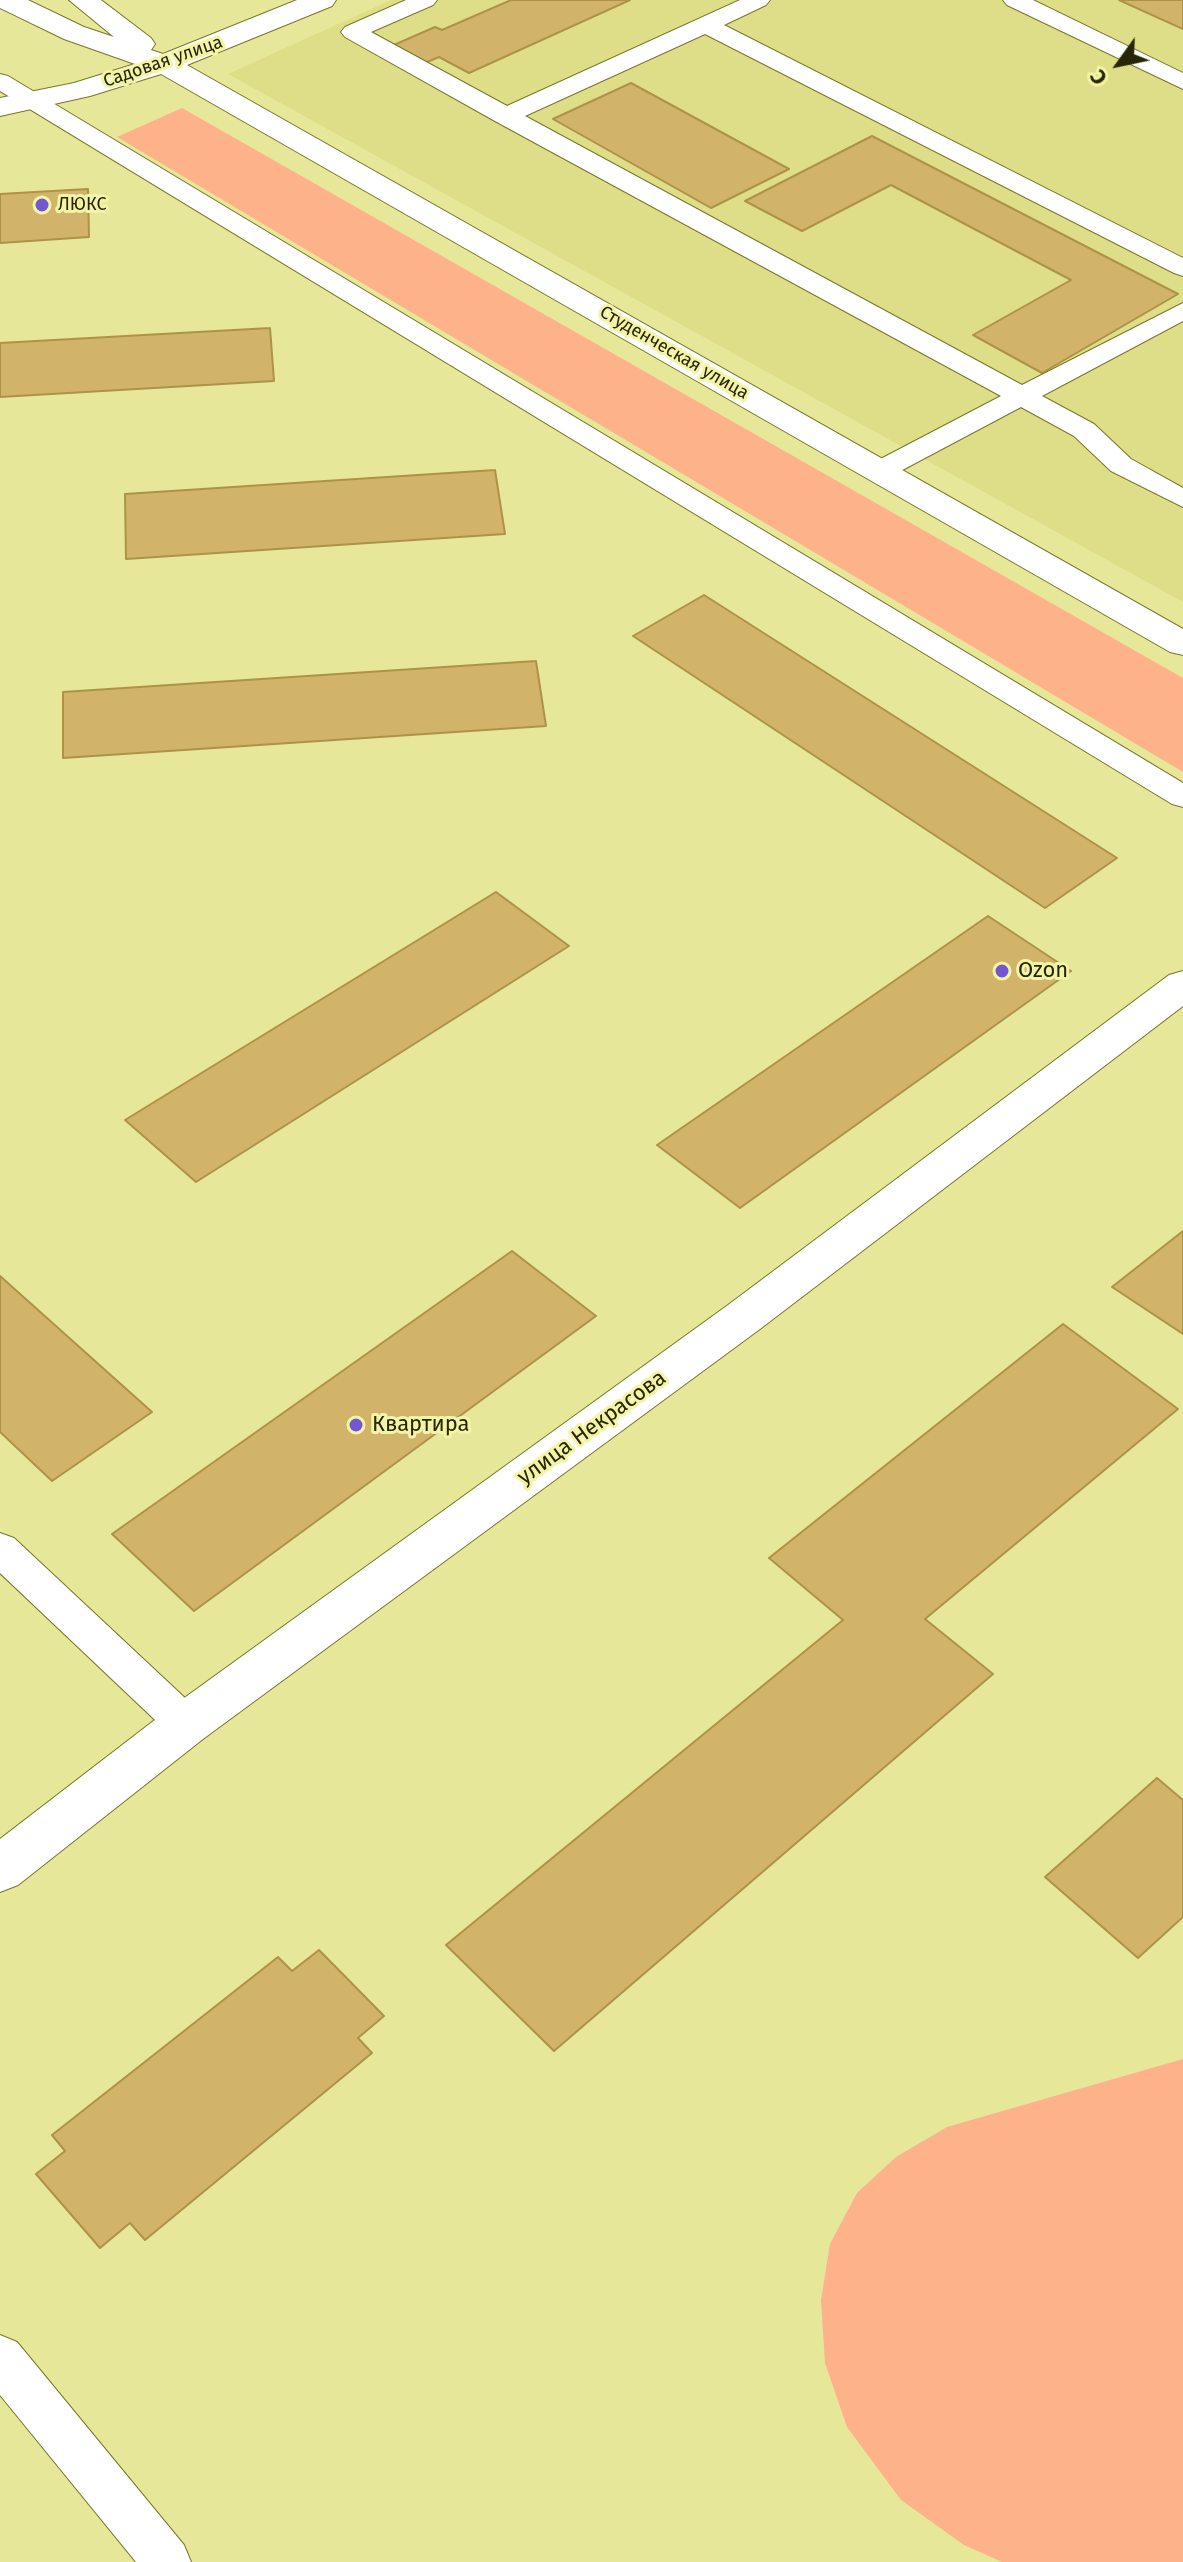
<!DOCTYPE html>
<meta charset="utf-8">
<style>
body{margin:0}
#map{position:relative;width:1183px;height:2562px;overflow:hidden;background:#e6e799;font-family:"Fira Sans",sans-serif}
canvas{display:block}
.north{position:absolute;left:1079px;top:24px;width:80px;height:80px;-webkit-text-stroke:6px #f3f4a6;paint-order:stroke;rotate:237deg;font-size:22px;font-weight:700;line-height:32px;text-align:center;color:#272706}
.north::after{content:'';display:block;margin:auto;width:28px;height:36px;background:#272706;clip-path:polygon(50% 0,100% 100%,50% 72%,0 100%)}
</style>
<div id="map">
<canvas width="1183" height="2562"></canvas>
<div class="north">С</div>
</div>
<script>
const ctx = document.querySelector('canvas').getContext('2d');
ctx.lineJoin = 'round';
function fill(path, color) {
  ctx.fillStyle = color;
  ctx.fill(path, 'evenodd');
}
function shape(rows) {
  const path = new Path2D();
  for (const r of rows) {
    path.moveTo(r[0], r[1]);
    for (let i = 2; i < r.length; i += 2) path.lineTo(r[i], r[i + 1]);
  }
  return path;
}
function strokePath(path, color, width, dash) {
  ctx.strokeStyle = color;
  ctx.lineWidth = width;
  ctx.lineCap = dash ? 'butt' : 'round';
  ctx.setLineDash(dash || []);
  ctx.stroke(path);
}
function label(font, color, halo, rows, align = 'center') {
  ctx.font = font + ' "Fira Sans",sans-serif';
  ctx.lineWidth = 6;
  ctx.setLineDash([]);
  ctx.textBaseline = 'middle';
  ctx.strokeStyle = halo;
  ctx.fillStyle = color;
  for (const [text, x, y, turn = 0] of rows) {
    ctx.save();
    ctx.translate(x, y);
    ctx.rotate((+turn || 0) * Math.PI / 180);
    ctx.textAlign = isNaN(turn) ? turn : align;
    if (halo) ctx.strokeText(text, 0, 0);
    ctx.fillText(text, 0, 0);
    ctx.restore();
  }
}
fill(shape([
 [391,0,1183,0,1183,602,228,74]
]), '#dede88');
fill(shape([
 [182,108,1183,678,1183,772,117,137],
 [1183,2059,1183,2562,1002,2562,964,2545,901,2500,847,2427,825,2363,821,2300,830,2244,857,2193,896,2157,947,2127]
]), '#feb289');
const building = shape([
 [511,0,630,0,469,73,439,57,420,65,387,48,435,27,442,30,511,0],
 [1119,0,1183,0,1183,29,1119,0],
 [631,83,789,169,711,208,553,119,631,83],
 [872,136,1178,294,1042,373,973,335,1071,280,891,185,802,231,745,201,872,136],
 [88,189,89,237,0,243,0,194,88,189],
 [270,328,274,381,0,397,0,343,270,328],
 [495,470,505,534,126,559,125,494,495,470],
 [704,595,1117,858,1045,908,633,636,704,595],
 [536,661,546,726,63,758,63,692,536,661],
 [496,892,569,946,196,1182,125,1120,496,892],
 [988,916,1071,971,740,1208,657,1145,988,916],
 [1183,1231,1183,1334,1112,1287,1183,1231],
 [512,1251,596,1316,194,1611,112,1534,512,1251],
 [0,1276,152,1412,52,1481,0,1432,0,1276],
 [1063,1324,1178,1409,925,1619,993,1674,554,2051,446,1945,843,1620,769,1558,1063,1324],
 [1157,1778,1183,1800,1183,1917,1138,1958,1045,1877,1157,1778],
 [319,1950,384,2016,358,2038,372,2053,145,2240,130,2223,100,2248,36,2174,65,2151,52,2135,278,1957,292,1971,319,1950]
]);
fill(building, '#d1b46a');
strokePath(building, '#ae9248', 2);
const service = shape([
 [406,0,437,0,433,5,371,32,507,106,740,0,770,0,766,5,724,25,1183,258,1183,276,1174,273,705,34,525,116,1022,385,1183,303,1183,321,1042,396,1094,424,1131,459,1183,488,1183,507,1111,471,1074,436,1021,407,891,476,881,478,871,476,867,470,871,464,1001,396,495,121,345,37,341,32,345,27,406,0],
 [1003,0,1033,0,1183,73,1183,89,1007,5,1003,0],
 [0,74,8,76,1183,783,1183,807,1172,804,0,91,0,74],
 [0,1533,14,1538,200,1712,206,1724,200,1736,186,1741,172,1736,0,1573,0,1533],
 [0,2335,17,2342,184,2545,191,2562,136,2562,0,2395,0,2335]
]);
const minor = shape([
 [1183,971,1183,1006,760,1329,203,1739,18,1885,0,1892,0,1839,169,1709,728,1305,1169,975,1183,971]
]);
const secondary = shape([
 [0,0,28,0,84,27,114,37,69,0,101,0,151,38,155,44,151,50,163,54,297,0,336,0,332,6,187,65,1183,629,1183,655,1170,652,161,74,90,96,0,116,0,98,74,83,135,64,64,39,0,8,0,0]
]);
strokePath(service, '#777729', 2);
strokePath(minor, '#777729', 2);
strokePath(secondary, '#777729', 2);
fill(service, '#fff');
fill(minor, '#fff');
fill(secondary, '#fff');
for (const [x, y, r, color] of [
 [42,205,8,"#7157d1"],
 [1002,971,8,"#7157d1"],
 [356,1425,8,"#7157d1"]
]) {
  const dot = new Path2D();
  dot.arc(x, y, r, 0, 2 * Math.PI);
  ctx.fillStyle = color;
  ctx.fill(dot);
  strokePath(dot, '#f3f4a6', 3);
}
label('18px', '#272706', '#f3f4a6', [
 ["Садовая улица",163,62,-19],
 ["Студенческая улица",674,353,30]
]);
label('18px', '#272706', '#f3f4a6', [
 ["ЛЮКС",58,205]
], 'left');
label('22px', '#272706', '#f3f4a6', [
 ["Ozon",1018,971],
 ["Квартира",372,1425]
], 'left');
label('22px', '#272706', '#f3f4a6', [
 ["улица Некрасова",592,1428,-36]
]);
</script>
